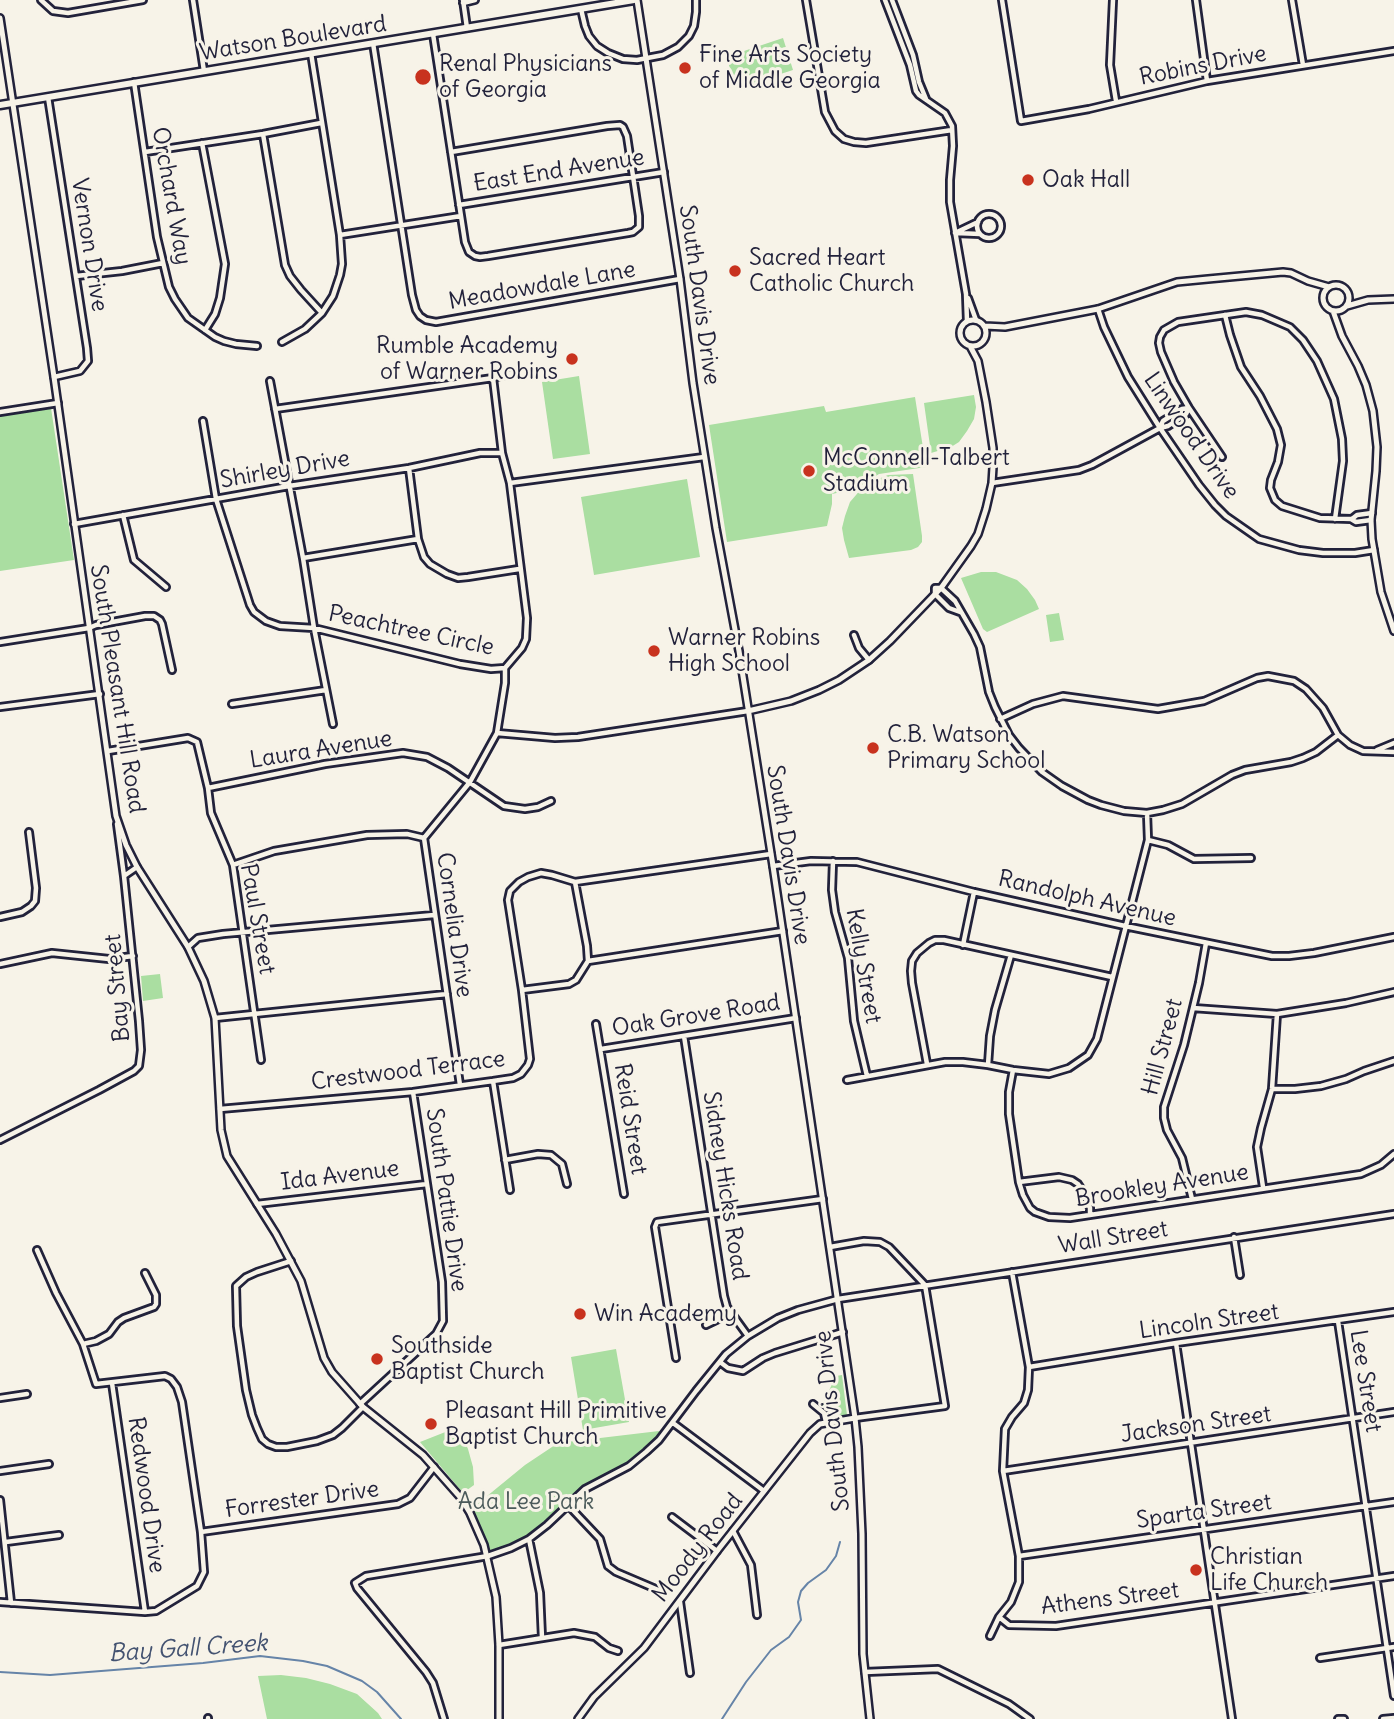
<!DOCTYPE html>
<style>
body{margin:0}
canvas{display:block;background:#f7f3e8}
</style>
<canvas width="1394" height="1719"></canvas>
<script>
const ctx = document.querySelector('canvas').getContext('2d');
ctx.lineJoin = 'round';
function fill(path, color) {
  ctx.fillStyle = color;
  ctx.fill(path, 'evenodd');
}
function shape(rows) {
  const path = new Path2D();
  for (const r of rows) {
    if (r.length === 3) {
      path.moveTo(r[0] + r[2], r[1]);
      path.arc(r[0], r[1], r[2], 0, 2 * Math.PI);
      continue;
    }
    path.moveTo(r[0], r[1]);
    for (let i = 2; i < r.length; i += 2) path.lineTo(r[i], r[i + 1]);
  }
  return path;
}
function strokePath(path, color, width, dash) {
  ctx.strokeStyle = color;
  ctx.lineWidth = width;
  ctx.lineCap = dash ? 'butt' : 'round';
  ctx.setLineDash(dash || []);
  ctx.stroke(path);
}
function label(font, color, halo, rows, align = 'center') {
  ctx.font = font + ' Delius,sans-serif';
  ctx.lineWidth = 6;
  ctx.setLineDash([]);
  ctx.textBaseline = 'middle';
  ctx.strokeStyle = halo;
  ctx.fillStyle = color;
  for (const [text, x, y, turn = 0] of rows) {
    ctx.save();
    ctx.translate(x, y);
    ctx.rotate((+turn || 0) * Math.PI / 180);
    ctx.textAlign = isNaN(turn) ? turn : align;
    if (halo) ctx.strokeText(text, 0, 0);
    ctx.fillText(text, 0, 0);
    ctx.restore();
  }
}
fill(shape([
 [783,38,793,70,737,88,726,57],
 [579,376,590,454,553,459,542,382],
 [974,395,976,407,974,419,967,431,959,442,951,447,931,453,924,403],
 [915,397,926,467,879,474,855,489,832,494,832,504,827,526,727,542,709,425,824,406,826,412],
 [51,408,74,560,0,571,0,416],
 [913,474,922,536,922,542,918,547,911,550,849,558,844,540,842,528,845,516,850,502,862,488,876,480,888,475],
 [687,479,700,557,594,575,581,497],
 [981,572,996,572,1017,580,1027,589,1035,600,1039,609,987,632,983,629,961,578],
 [1059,613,1064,640,1050,642,1046,615],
 [160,974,163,998,143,1001,141,976],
 [616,1349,629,1422,583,1430,571,1357],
 [842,1375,847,1415,844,1417,829,1419,826,1412,821,1407,836,1376],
 [458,1427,468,1449,473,1467,474,1485,463,1493,420,1442],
 [659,1431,659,1435,628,1465,584,1488,543,1527,528,1538,510,1547,489,1555,474,1515,470,1510,525,1465,558,1443],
 [281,1675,306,1678,330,1684,357,1694,378,1713,382,1719,267,1719,258,1676]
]), '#aadea1');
strokePath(shape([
 [0,1672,50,1675,203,1663,260,1656,303,1661,327,1666,362,1681,377,1692,401,1719],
 [722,1719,746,1682,771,1650,789,1637,801,1620,798,1602,801,1591,808,1583,826,1570,836,1556,840,1542]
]), '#6684a8', 2);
const minor = shape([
 [41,0,53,11,68,13,143,0],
 [193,0,204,71],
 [463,0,467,28],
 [806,0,825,112,835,131,844,139,854,142,866,143,952,130],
 [885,0,910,65,916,91,919,95,945,113,952,126,953,146,950,180,950,202,966,294,967,321],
 [892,0,913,55,919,82,926,99],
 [1002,0,1021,121,1089,109,1207,81,1394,51],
 [1113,0,1110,65,1116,101],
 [1196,0,1207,81],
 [1292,0,1303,65],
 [463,3,475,0],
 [581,9,585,26,589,36,597,46,608,53,623,59,637,60,663,55,678,47,689,36,694,26,696,12,696,0],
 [433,34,465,242,469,252,475,256,480,257,488,256,628,233,633,232,639,227,639,216,627,136,623,127,620,125,607,126,451,152],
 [373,43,412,295,416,310,420,316,426,320,436,322,680,279],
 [134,82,157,237,169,287,175,299,188,318,215,337,224,341,236,344,257,346],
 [48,97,87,348,88,361,80,371,54,377],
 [263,134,285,265,290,276,301,290,322,313],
 [202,143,225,264,220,298,215,314,205,330],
 [145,152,263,134,321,123],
 [459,205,664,172],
 [989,226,12],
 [955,233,978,222],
 [956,233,980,234],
 [340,235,461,216],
 [76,276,122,271,163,263],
 [968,298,976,320],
 [1098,309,1104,327,1128,377,1160,428,1199,485,1215,505,1226,516,1259,539,1299,550,1323,553,1355,553,1374,550],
 [1225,315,1230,335,1241,367,1260,396,1277,429,1281,445,1278,462,1271,480,1270,488,1275,500,1282,506,1320,518,1351,519,1356,522,1371,520],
 [282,342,305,329,322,313,333,296,340,275,342,264,340,235,311,53],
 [493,378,514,373],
 [270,381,303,558,314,628,333,724],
 [0,412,58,403],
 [203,421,216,499,250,605,254,612,266,621,280,626,314,628,460,664,491,669,505,668,522,648,526,639,527,618,510,483,502,453,493,378,275,409],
 [1160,427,1163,421,1182,409,1189,408],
 [1222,457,1189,408,1174,382,1161,352,1159,343,1160,337,1164,330,1178,322,1246,312,1262,315,1290,327,1303,340,1317,361,1334,399,1342,439,1343,461,1335,519],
 [409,468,418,539,424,557,430,564,447,574,458,578,468,577,519,569],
 [510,483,704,457],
 [992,483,1079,470,1092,465,1160,428,1168,426,1186,414,1189,408],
 [123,515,134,560,166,587],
 [1352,519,1357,515,1372,513],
 [74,524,289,486,409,468,480,453,502,453],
 [303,558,418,539],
 [960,612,949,608,935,594,935,588,941,588,955,601,974,634,980,647,989,692,995,707,1009,735,1019,748,1042,772,1062,786,1088,800,1101,805,1124,811,1147,813,1163,810,1182,804,1232,775,1245,770,1291,762,1303,758,1316,752,1338,735],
 [854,635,859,648,869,660],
 [0,642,89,628,96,625,145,616,154,616,160,620,162,624,172,670],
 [232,704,326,690],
 [0,707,100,694],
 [1000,719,1033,704,1063,696,1158,709,1204,701,1257,678,1268,676,1294,681,1306,689,1323,708,1338,735,1350,745,1363,751,1394,752],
 [497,733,555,738,578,737,748,711],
 [1377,750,1394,743],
 [108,751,188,738,197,742,208,788,211,813,233,865,261,1060],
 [208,788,325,764,403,753,427,757,448,768,504,806,525,809,538,807,551,801],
 [117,824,124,876],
 [1148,840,1168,845,1194,859,1251,858],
 [833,861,832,890,835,912,848,958,854,1021,867,1076],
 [233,865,274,851,367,835,407,834,424,838],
 [773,866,811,861,857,862,974,892,1125,926,1272,956,1289,956,1314,953,1394,937],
 [0,917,22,912,31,906,35,901,36,888,29,832],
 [963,945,974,892],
 [188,947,198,938,223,934,434,915],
 [588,961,783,931],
 [0,964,52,953,109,959,133,956],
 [522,990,569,984,576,980,588,961,587,946,575,882],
 [1193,1008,1277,1014,1346,1003,1394,992],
 [215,1018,447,994],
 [596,1024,624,1194],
 [684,1036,724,1296,727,1307,748,1336],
 [601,1049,796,1018],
 [927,1064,912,983,911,971,912,961,917,953,929,943,935,940,944,940,1112,977],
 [988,1065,990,1036,995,1010,1011,955],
 [1013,1070,1009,1092,1009,1114,1019,1182,1023,1195,1030,1208,1035,1212,1049,1217,1070,1218,1361,1174,1381,1165,1394,1154],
 [847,1080,945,1062,963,1062,988,1065,1013,1070,1049,1074,1069,1068,1088,1055,1097,1039,1148,840,1147,813],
 [493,1081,510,1190],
 [460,1085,424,838,470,782,497,733,505,683,505,668],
 [1272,1089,1295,1089,1321,1086,1346,1079,1364,1071,1394,1061],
 [220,1109,413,1092,493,1081,513,1078,521,1074,528,1065,530,1059,522,990,508,900,510,891,519,882,528,877,541,873,552,875,575,882,771,854],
 [0,1140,99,1090,134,1071,139,1066,141,1050,139,1021,124,876,137,867],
 [505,1160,538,1154,551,1155,562,1164,567,1184],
 [1019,1182,1059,1177,1072,1180,1078,1184,1082,1190,1090,1208,1090,1215],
 [1263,1187,1257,1147,1261,1128,1272,1089,1277,1014],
 [1192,1199,1182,1158,1167,1130,1164,1118,1164,1107,1184,1045,1199,983,1206,943],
 [257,1204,427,1184],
 [1234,1237,1240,1275],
 [830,1247,864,1241,880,1242,889,1247,925,1285,945,1406,855,1418],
 [291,1261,257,1272,246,1277,236,1286,237,1326,246,1390,252,1415,257,1428,262,1439,268,1444,276,1447,287,1447,317,1441,333,1435,342,1428,363,1407],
 [1338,1321,1394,1696],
 [706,1325,731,1313],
 [1176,1343,1232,1719],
 [83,1344,96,1341,109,1334,118,1322,124,1318,154,1307,156,1304,156,1295,145,1273],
 [676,1358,655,1227,657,1222,823,1199],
 [720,1362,728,1368,743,1371,763,1358,775,1353,843,1332],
 [1029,1367,1176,1343,1394,1312],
 [112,1383,145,1612],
 [0,1398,27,1394],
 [360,1404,436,1334,443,1321,442,1282,413,1092],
 [813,1404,824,1413,826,1422],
 [673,1423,764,1491],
 [0,1471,49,1464],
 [1003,1471,1394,1412],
 [0,1500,11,1603],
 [567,1504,600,1539,608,1566,616,1572,663,1592],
 [672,1517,717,1551],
 [733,1531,751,1565,757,1615],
 [201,1532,398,1504,410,1498,434,1467],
 [529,1539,540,1593,542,1638],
 [6,1542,59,1535],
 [1019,1556,1394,1502],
 [0,1602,145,1612,156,1611,197,1586,204,1572,201,1532,182,1402,177,1387,171,1379,165,1376,96,1384,83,1344,56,1293,37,1250],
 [680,1602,690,1673],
 [999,1617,1009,1625,1056,1626,1394,1576],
 [990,1636,999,1617,1011,1602,1019,1582,1019,1556,1003,1471,1005,1429,1012,1417,1024,1403,1028,1390,1029,1367,1012,1272],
 [499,1645,574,1633,595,1637,609,1648,618,1651],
 [1320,1658,1394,1647],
 [865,1672,938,1669,1009,1704,1030,1719],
 [208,1718,208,1719],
 [444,1719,433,1683,426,1672,357,1588,355,1583,366,1576,488,1556,511,1548,529,1539,547,1525,585,1489,629,1466,646,1452,659,1440,696,1391,726,1354,748,1336,778,1318,798,1310,838,1299,1394,1214],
 [1338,1719,1344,1719],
 [1383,1719,1394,1718]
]);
const tertiary = shape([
 [637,0,680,279,693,383,716,528,739,651,773,866,855,1418,858,1447,862,1534,863,1654,870,1719],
 [0,18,54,377,116,816,126,845,137,867,188,947,204,981,215,1018,221,1130,227,1156,276,1234,301,1281,324,1358,332,1372,363,1407,423,1455,461,1498,470,1513,484,1545,496,1597,499,1645,499,1719],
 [1336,298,13],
 [1347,306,1368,300,1394,299],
 [1333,311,1342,336,1358,366,1366,385,1373,411,1377,447,1376,471,1371,520,1372,539,1381,592,1394,631],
 [973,333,13],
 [985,326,1005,327,1098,309,1177,282,1208,279,1283,272,1291,273,1308,281,1329,287],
 [748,711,791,701,819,690,839,680,869,660,890,641,941,588,971,546,978,534,986,509,992,483,993,467,993,448,986,402,978,361,970,346],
 [578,1719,594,1697,644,1648,717,1551,810,1433,820,1424,855,1418]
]);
const secondary = shape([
 [0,105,634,0]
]);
strokePath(minor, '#22223b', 10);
strokePath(tertiary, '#22223b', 10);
strokePath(secondary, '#22223b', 11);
strokePath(minor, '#f7f3e8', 4.5);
strokePath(tertiary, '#f7f3e8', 5);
strokePath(secondary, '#f7f3e8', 6);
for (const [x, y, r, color] of [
 [685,68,7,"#c8321e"],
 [423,77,9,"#c8321e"],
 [1028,180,7,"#c8321e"],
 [735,271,7,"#c8321e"],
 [572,359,7,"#c8321e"],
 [809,471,7,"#c8321e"],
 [654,651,7,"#c8321e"],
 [873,748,7,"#c8321e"],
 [580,1314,7,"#c8321e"],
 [377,1359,7,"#c8321e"],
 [431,1424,7,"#c8321e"],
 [1196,1570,7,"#c8321e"]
]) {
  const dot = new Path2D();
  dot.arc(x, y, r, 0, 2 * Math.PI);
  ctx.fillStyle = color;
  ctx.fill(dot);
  strokePath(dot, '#f7f3e8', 2.5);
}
label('23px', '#22223b', '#f7f3e8', [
 ["Watson Boulevard",293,39,-9],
 ["Robins Drive",1203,66,-11],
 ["East End Avenue",559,171,-9],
 ["Orchard Way",171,196,80],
 ["Vernon Drive",89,245,81],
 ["Meadowdale Lane",542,286,-10],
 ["South Davis Drive",699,295,82],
 ["Linwood Drive",1191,436,55],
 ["Shirley Drive",285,470,-10],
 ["Peachtree Circle",411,631,12],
 ["South Pleasant Hill Road",117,689,81],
 ["Laura Avenue",321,750,-9],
 ["South Davis Drive",788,855,81],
 ["Randolph Avenue",1087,899,13],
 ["Paul Street",257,919,80],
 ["Cornelia Drive",454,925,82],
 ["Kelly Street",863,966,80],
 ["Bay Street",118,988,-95],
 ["Oak Grove Road",696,1016,-9],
 ["Hill Street",1163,1047,-75],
 ["Crestwood Terrace",408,1071,-7],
 ["Reid Street",630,1119,81],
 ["Ida Avenue",340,1176,-7],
 ["Sidney Hicks Road",725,1186,81],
 ["Brookley Avenue",1162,1186,-9],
 ["South Pattie Drive",446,1200,82],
 ["Wall Street",1113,1238,-9],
 ["Lincoln Street",1209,1322,-8],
 ["Lee Street",1365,1381,81],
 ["South Davis Drive",833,1421,-96],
 ["Jackson Street",1196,1425,-8],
 ["Redwood Drive",146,1495,82],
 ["Forrester Drive",302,1500,-8],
 ["Sparta Street",1204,1512,-8],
 ["Moody Road",698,1548,-52],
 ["Athens Street",1110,1599,-7]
]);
label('23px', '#22223b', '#f7f3e8', [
 ["Fine Arts Society",699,55],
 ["of Middle Georgia",699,81],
 ["Renal Physicians",439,64],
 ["of Georgia",439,90],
 ["Oak Hall",1042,180],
 ["Sacred Heart",749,258],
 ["Catholic Church",749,284],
 ["Rumble Academy",558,346,"right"],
 ["of Warner Robins",558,372,"right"],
 ["McConnell-Talbert",823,458],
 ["Stadium",823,484],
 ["Warner Robins",668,638],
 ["High School",668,664],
 ["C.B. Watson",887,735],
 ["Primary School",887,761],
 ["Win Academy",594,1314],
 ["Southside",391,1346],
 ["Baptist Church",391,1372],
 ["Pleasant Hill Primitive",445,1411],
 ["Baptist Church",445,1437],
 ["Christian",1210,1557],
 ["Life Church",1210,1583]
], 'left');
label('23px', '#4b5a5a', '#f7f3e8', [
 ["Ada Lee Park",526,1502]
]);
label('italic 24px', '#445371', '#f7f3e8', [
 ["Bay Gall Creek",188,1649,-4]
]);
</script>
